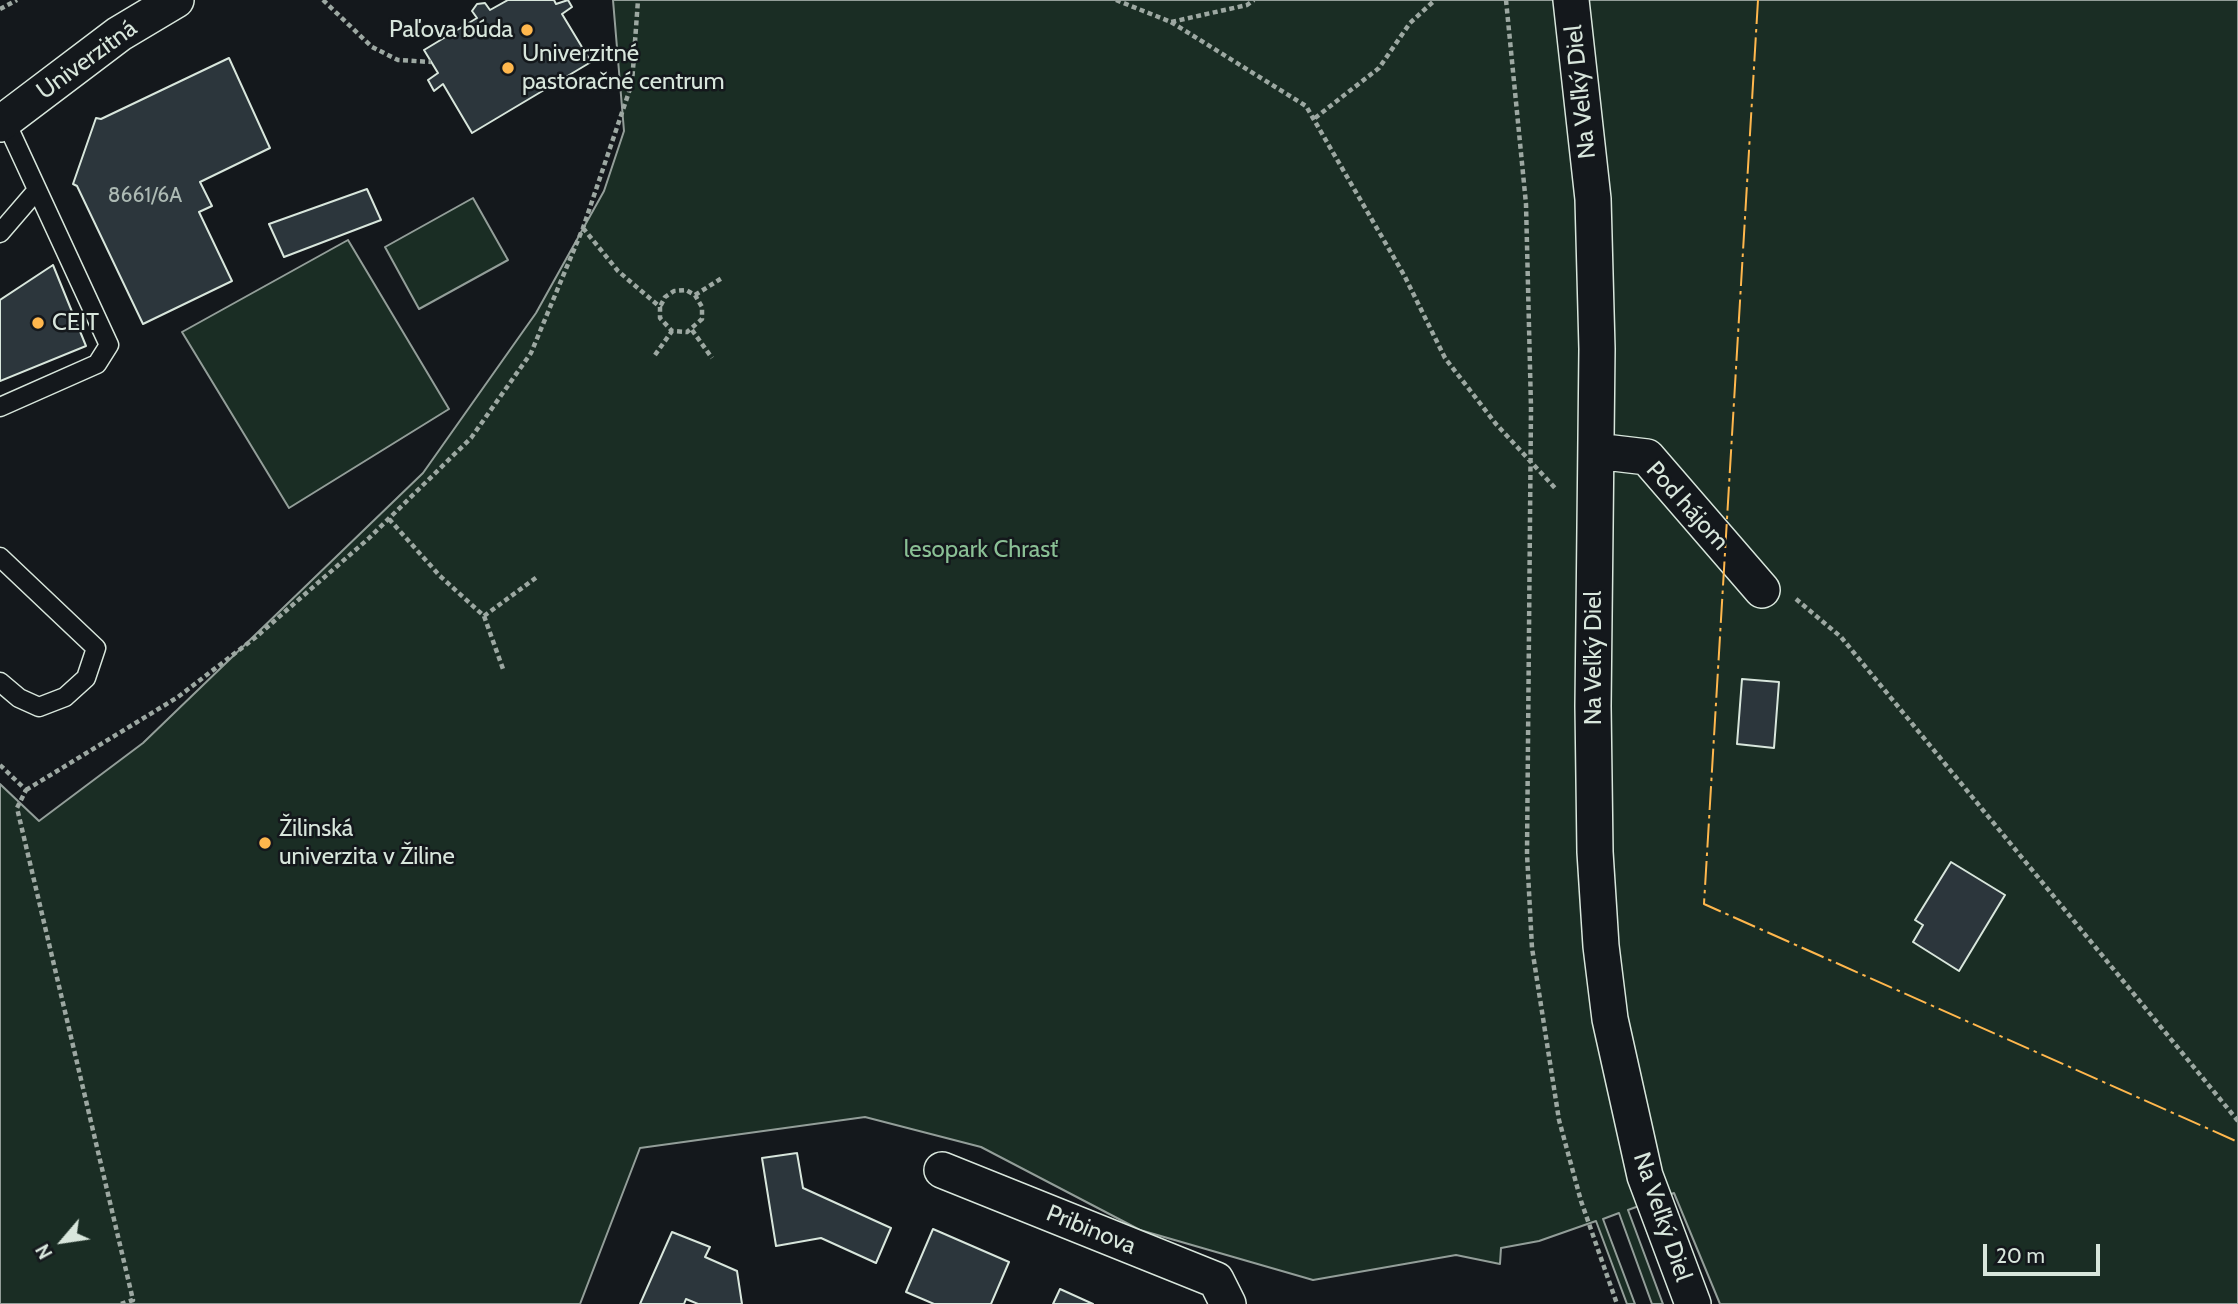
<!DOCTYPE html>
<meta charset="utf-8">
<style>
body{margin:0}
#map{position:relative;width:2238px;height:1304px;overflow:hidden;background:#14181c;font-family:Cabin,sans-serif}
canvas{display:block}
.north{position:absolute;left:28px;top:1206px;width:70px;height:70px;-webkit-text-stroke:5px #14181c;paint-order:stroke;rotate:241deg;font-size:19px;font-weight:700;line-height:28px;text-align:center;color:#d8e6dc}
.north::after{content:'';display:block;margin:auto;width:24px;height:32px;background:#d8e6dc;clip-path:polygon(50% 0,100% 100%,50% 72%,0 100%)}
.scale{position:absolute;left:1983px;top:1244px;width:117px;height:32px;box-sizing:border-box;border:4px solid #d8e6dc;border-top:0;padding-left:9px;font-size:21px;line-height:24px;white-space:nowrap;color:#d8e6dc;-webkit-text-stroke:5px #14181c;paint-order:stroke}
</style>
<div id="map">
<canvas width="2238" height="1304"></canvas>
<div class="north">N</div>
<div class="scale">20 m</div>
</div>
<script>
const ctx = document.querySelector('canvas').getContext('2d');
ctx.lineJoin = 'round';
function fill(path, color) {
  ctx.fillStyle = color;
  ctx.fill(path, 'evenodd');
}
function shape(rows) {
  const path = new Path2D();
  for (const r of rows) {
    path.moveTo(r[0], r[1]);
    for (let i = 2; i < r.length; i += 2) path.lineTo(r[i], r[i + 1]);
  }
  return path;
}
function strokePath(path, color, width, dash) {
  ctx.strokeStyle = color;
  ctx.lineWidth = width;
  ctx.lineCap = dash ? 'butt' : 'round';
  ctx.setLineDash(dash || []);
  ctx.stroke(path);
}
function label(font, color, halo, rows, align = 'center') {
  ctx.font = font + ' Cabin,sans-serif';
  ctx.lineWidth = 5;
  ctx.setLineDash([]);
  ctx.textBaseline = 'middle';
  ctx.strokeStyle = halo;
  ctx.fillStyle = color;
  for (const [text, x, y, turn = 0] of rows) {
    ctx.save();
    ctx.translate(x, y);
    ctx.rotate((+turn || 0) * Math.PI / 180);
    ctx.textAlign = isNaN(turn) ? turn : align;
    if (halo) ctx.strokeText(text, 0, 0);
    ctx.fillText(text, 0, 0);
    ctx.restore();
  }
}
const green = shape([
 [613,0,2238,0,2238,1304,1720,1304,1674,1193,1628,1210,1663,1304,1652,1304,1619,1213,1603,1219,1635,1304,1627,1304,1596,1221,1539,1241,1501,1248,1500,1264,1456,1255,1313,1280,1140,1230,981,1147,865,1117,640,1148,580,1304,0,1304,0,784,39,821,143,743,423,473,536,313,604,191,624,131,613,0],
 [473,198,508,260,419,309,385,247,473,198],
 [348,240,449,409,289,508,182,332,348,240]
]);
fill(green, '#1a2d24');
strokePath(green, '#939e99', 2);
const building = shape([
 [508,0,554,0,556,4,568,0,572,7,562,14,591,62,472,133,443,84,434,91,428,80,438,73,424,50,477,18,472,11,477,4,485,3,490,10,508,0],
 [229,58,270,148,200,182,212,206,199,212,232,281,143,324,77,186,73,184,96,118,101,119,229,58],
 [367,189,381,220,284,257,269,224,367,189],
 [53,265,86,346,0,381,0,300,53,265],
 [1742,679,1779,682,1774,748,1737,744,1742,679],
 [1951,862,2005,895,1959,971,1913,942,1923,925,1915,920,1951,862],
 [797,1153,803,1188,891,1228,876,1263,821,1238,776,1246,762,1158,797,1153],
 [933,1229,1009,1262,991,1304,934,1304,906,1292,933,1229],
 [672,1232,710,1247,705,1257,737,1271,742,1304,698,1304,686,1299,684,1304,640,1304,672,1232],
 [1060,1289,1093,1304,1053,1304,1060,1289]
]);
fill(building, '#2c363c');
strokePath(building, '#d8e6dc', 2);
const service = shape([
 [0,233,37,190],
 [0,407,97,364,109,345,5,120],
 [0,557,96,648,86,678,65,697,39,707,19,698,0,682]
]);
const minor = shape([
 [1571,0,1593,199,1597,349,1593,706,1595,852,1601,946,1610,1019,1645,1176,1693,1304],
 [0,124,119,34,176,0],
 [1596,451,1647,457,1762,590],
 [942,1170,1216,1280,1228,1304]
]);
strokePath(service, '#d8e6dc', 21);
strokePath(minor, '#d8e6dc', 38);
strokePath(shape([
 [323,0,372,47,398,60,431,62],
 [1116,0,1171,22,1247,5,1254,0],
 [1506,0,1526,204,1531,408,1527,854,1532,948,1559,1120,1581,1201,1617,1304],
 [0,9,17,0],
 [1171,22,1306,106,1404,275,1445,358,1496,424,1555,488],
 [1315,118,1379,68,1410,23,1435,0],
 [583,228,618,271,660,307,660,318,672,331,687,332,702,319,702,307,695,295,686,290,674,291,665,297,660,307],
 [695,295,722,278],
 [692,330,712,358],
 [655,355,672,331],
 [389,519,440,576,484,616,503,669],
 [1796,599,1841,637,2238,1121],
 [484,616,537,577],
 [0,765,26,790,17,808,133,1300,121,1304],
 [26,790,178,697,256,637,368,539,471,438,531,353,583,228,632,83,638,0]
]), '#9da8a2', 4.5, [5, 3.5]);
strokePath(service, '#14181c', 18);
strokePath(minor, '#14181c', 35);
strokePath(shape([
 [1758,0,1704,904,2238,1142]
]), '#ffb74d', 2, [24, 5, 3.5, 5]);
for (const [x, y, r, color] of [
 [527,30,7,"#ffb74d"],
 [508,68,7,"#ffb74d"],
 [38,323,7,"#ffb74d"],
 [265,843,7,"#ffb74d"]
]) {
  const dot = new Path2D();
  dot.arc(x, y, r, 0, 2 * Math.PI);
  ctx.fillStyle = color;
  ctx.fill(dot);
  strokePath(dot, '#14181c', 2.5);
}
label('21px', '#adbab4', null, [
 ["8661/6A",145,196]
]);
label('24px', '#d8e6dc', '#14181c', [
 ["Paľova búda",513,30,"right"],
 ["Univerzitné",522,54],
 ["pastoračné centrum",522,82],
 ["CEIT",52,323],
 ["Žilinská",279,829],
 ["univerzita v Žiline",279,857]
], 'left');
label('24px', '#d8e6dc', '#14181c', [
 ["Univerzitná",87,60,-36],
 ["Na Veľký Diel",1581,92,-96],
 ["Pod hájom",1687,506,48],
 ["Na Veľký Diel",1594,658,-90],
 ["Na Veľký Diel",1662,1217,71],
 ["Pribinova",1091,1230,22]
]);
label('24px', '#8ac095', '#14181c', [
 ["lesopark Chrasť",981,550]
]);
</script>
